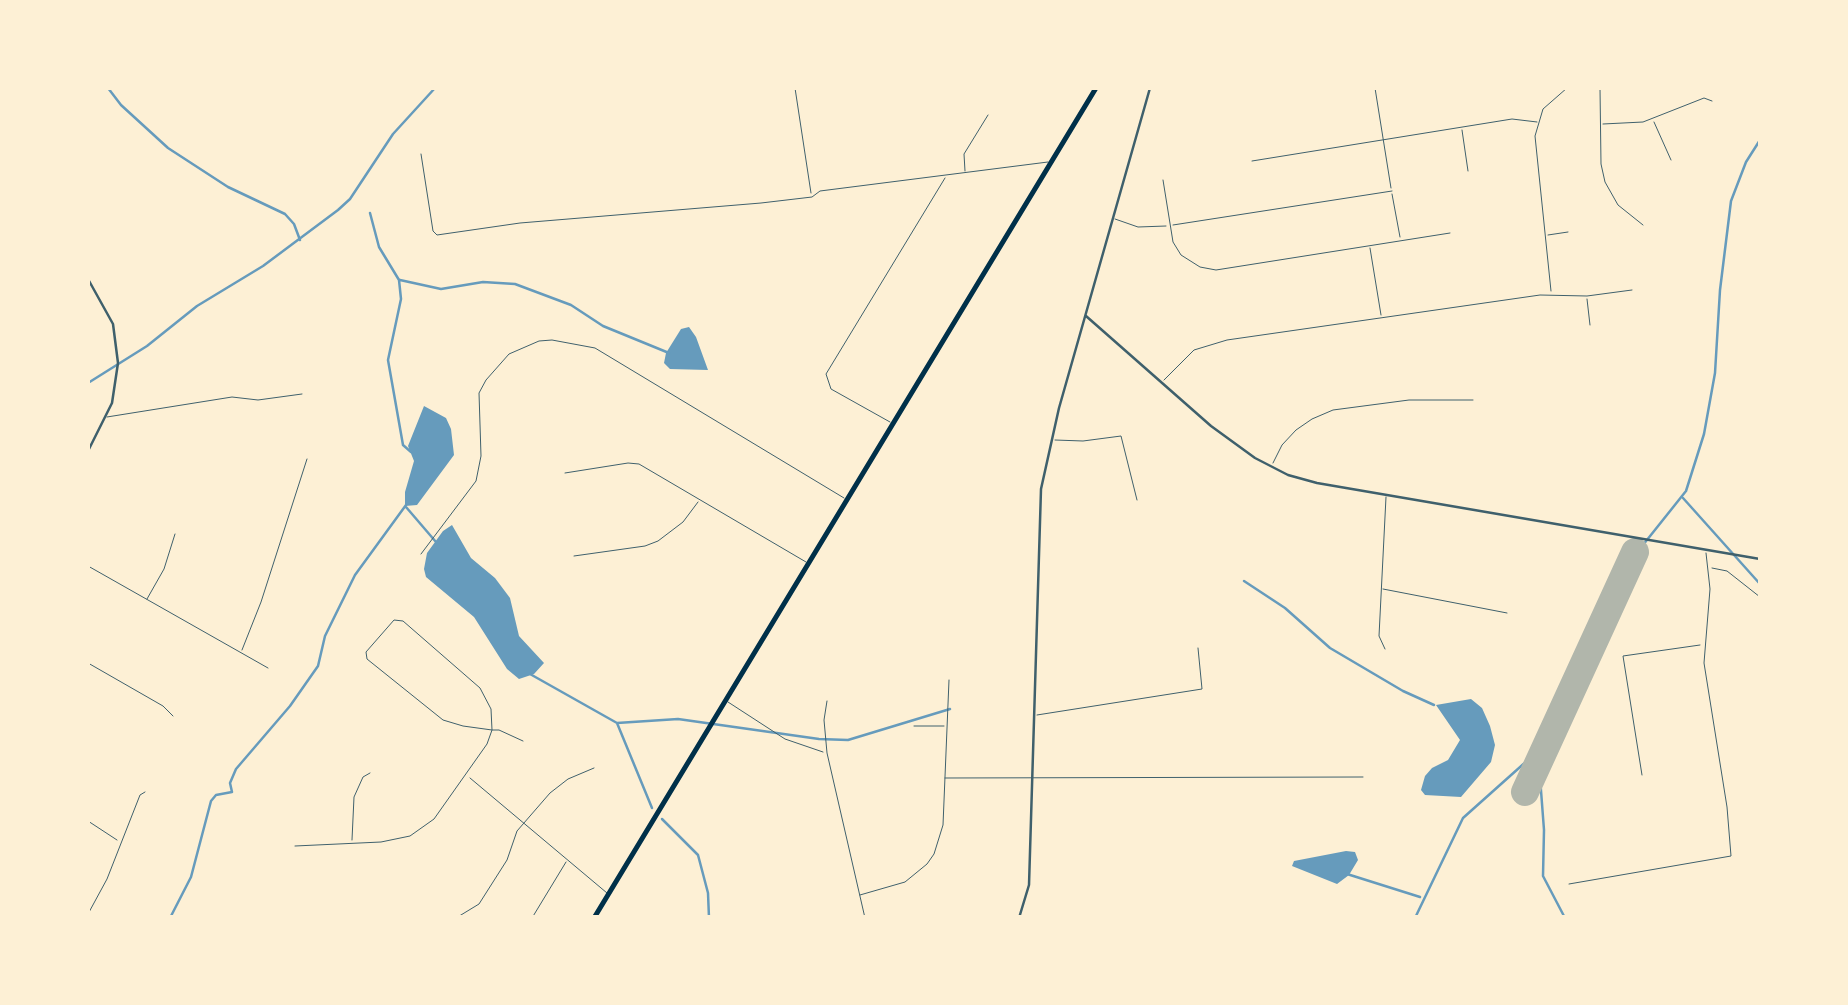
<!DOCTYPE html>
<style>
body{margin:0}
#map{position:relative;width:1848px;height:1005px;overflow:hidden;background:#fdf0d5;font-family:Manrope,sans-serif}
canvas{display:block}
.frame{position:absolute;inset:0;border:90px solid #fdf0d5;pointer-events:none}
</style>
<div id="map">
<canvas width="1848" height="1005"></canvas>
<div class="frame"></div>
</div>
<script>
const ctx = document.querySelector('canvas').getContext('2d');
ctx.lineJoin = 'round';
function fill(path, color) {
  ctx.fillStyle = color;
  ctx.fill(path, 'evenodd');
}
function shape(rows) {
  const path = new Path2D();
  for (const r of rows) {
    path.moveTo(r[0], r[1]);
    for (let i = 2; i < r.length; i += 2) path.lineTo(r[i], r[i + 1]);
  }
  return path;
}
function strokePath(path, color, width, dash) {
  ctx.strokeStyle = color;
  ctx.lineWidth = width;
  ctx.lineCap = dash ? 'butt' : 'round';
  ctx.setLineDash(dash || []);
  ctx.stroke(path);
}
fill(shape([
 [689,327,696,337,708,370,670,369,664,363,666,353,681,329],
 [424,406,446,418,451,429,454,455,417,505,405,506,405,492,414,461,408,446],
 [452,525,471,558,495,578,510,598,519,636,544,663,534,674,519,679,507,669,474,617,426,577,424,569,427,553,443,531],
 [1471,699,1482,708,1490,726,1495,745,1491,762,1461,797,1425,795,1421,790,1425,776,1432,768,1448,760,1460,740,1436,705],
 [1346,851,1355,852,1358,860,1349,875,1337,884,1292,866,1294,861]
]), '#669bbc');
strokePath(shape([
 [108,88,121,105,168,148,228,187,285,214,294,224,300,240],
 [370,213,379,247,399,280,401,299,388,360,403,445,411,452],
 [400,280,441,289,483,282,515,284,571,305,603,326,669,353],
 [88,383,147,346,197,306,263,266,338,210,350,199,393,134,435,88],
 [1683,498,1760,584],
 [406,507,436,542],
 [1244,581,1285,608,1330,648,1403,691,1434,705],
 [530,674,617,723,652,808],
 [617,723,678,719,819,739,848,740,950,709],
 [1538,751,1544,830,1543,876,1565,918],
 [662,819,698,855,708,893,709,918],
 [1347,874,1420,897],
 [170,918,191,877,211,801,216,795,232,792,230,783,236,769,290,706,318,666,325,636,355,575,406,505],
 [1415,918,1463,818,1538,751,1557,726,1595,652,1623,570,1686,491,1704,434,1715,373,1720,290,1731,201,1746,162,1760,140]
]), '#669bbc', 2.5);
strokePath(shape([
 [1525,792,1635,552]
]), '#b1b6ab', 28);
strokePath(shape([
 [107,417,232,397,258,400,302,394]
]), '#3f606c', 1);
strokePath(shape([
 [795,88,811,193],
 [1375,88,1391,188],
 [1600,88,1601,164,1605,182,1618,205,1643,225],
 [1654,122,1671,160],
 [1603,124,1643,122,1704,98,1712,101],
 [1462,130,1468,171],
 [421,154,433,231,437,235,520,223,761,203,812,197,820,191,1048,162],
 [1252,161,1512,119,1537,122],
 [965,171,964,154,988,115],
 [1163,180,1173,242,1181,255,1200,267,1216,270,1450,233],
 [1392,194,1400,237],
 [1115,219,1138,227,1166,226],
 [1173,225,1392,191],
 [1548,235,1568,232],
 [1370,248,1381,315],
 [1551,291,1535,136,1543,109,1567,88],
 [1587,299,1590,325],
 [1164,380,1194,350,1227,340,1540,295,1587,296,1632,290],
 [890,422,831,389,826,374,945,178],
 [1055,440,1083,441,1121,436,1137,500],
 [1273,463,1282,445,1296,430,1312,419,1333,410,1409,400,1473,400],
 [565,473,628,463,639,464,806,562],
 [421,554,476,481,481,456,479,393,486,380,509,354,539,341,552,340,595,348,844,498],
 [574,556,645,546,658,541,683,522,698,502],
 [88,566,268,668],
 [1712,568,1727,571,1760,597],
 [1383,589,1507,613],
 [147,599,164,569,175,534],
 [1385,649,1379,636,1386,497],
 [242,650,261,602,307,459],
 [88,663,163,706,173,716],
 [827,701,824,720,827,753,865,918],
 [728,702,785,739,823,752],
 [1037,715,1202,689,1198,648],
 [914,726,944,726],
 [1642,775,1623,656,1700,645],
 [470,778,607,893],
 [945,778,1363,777],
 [88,821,117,840],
 [352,840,354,797,363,777,370,773],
 [295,846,381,842,410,836,434,819,487,744,492,730,491,709,480,688,403,621,394,620,366,652,367,659,443,720,463,726,492,730,499,730,523,741],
 [1569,884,1731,856,1727,807,1704,663,1710,589,1706,553],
 [860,895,905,882,927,864,934,854,943,825,949,680],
 [88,914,107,879,140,795,145,792],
 [456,918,479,904,507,860,517,831,550,793,568,779,594,768],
 [532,918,566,862]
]), '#3f606c', 1);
strokePath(shape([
 [88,279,113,324,118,363,112,403,88,451],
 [1086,316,1211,426,1255,458,1288,475,1317,483,1760,559],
 [1019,918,1029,885,1041,489,1059,408,1150,88]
]), '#3f606c', 2.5);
strokePath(shape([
 [594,918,1096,88]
]), '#003049', 5);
</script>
